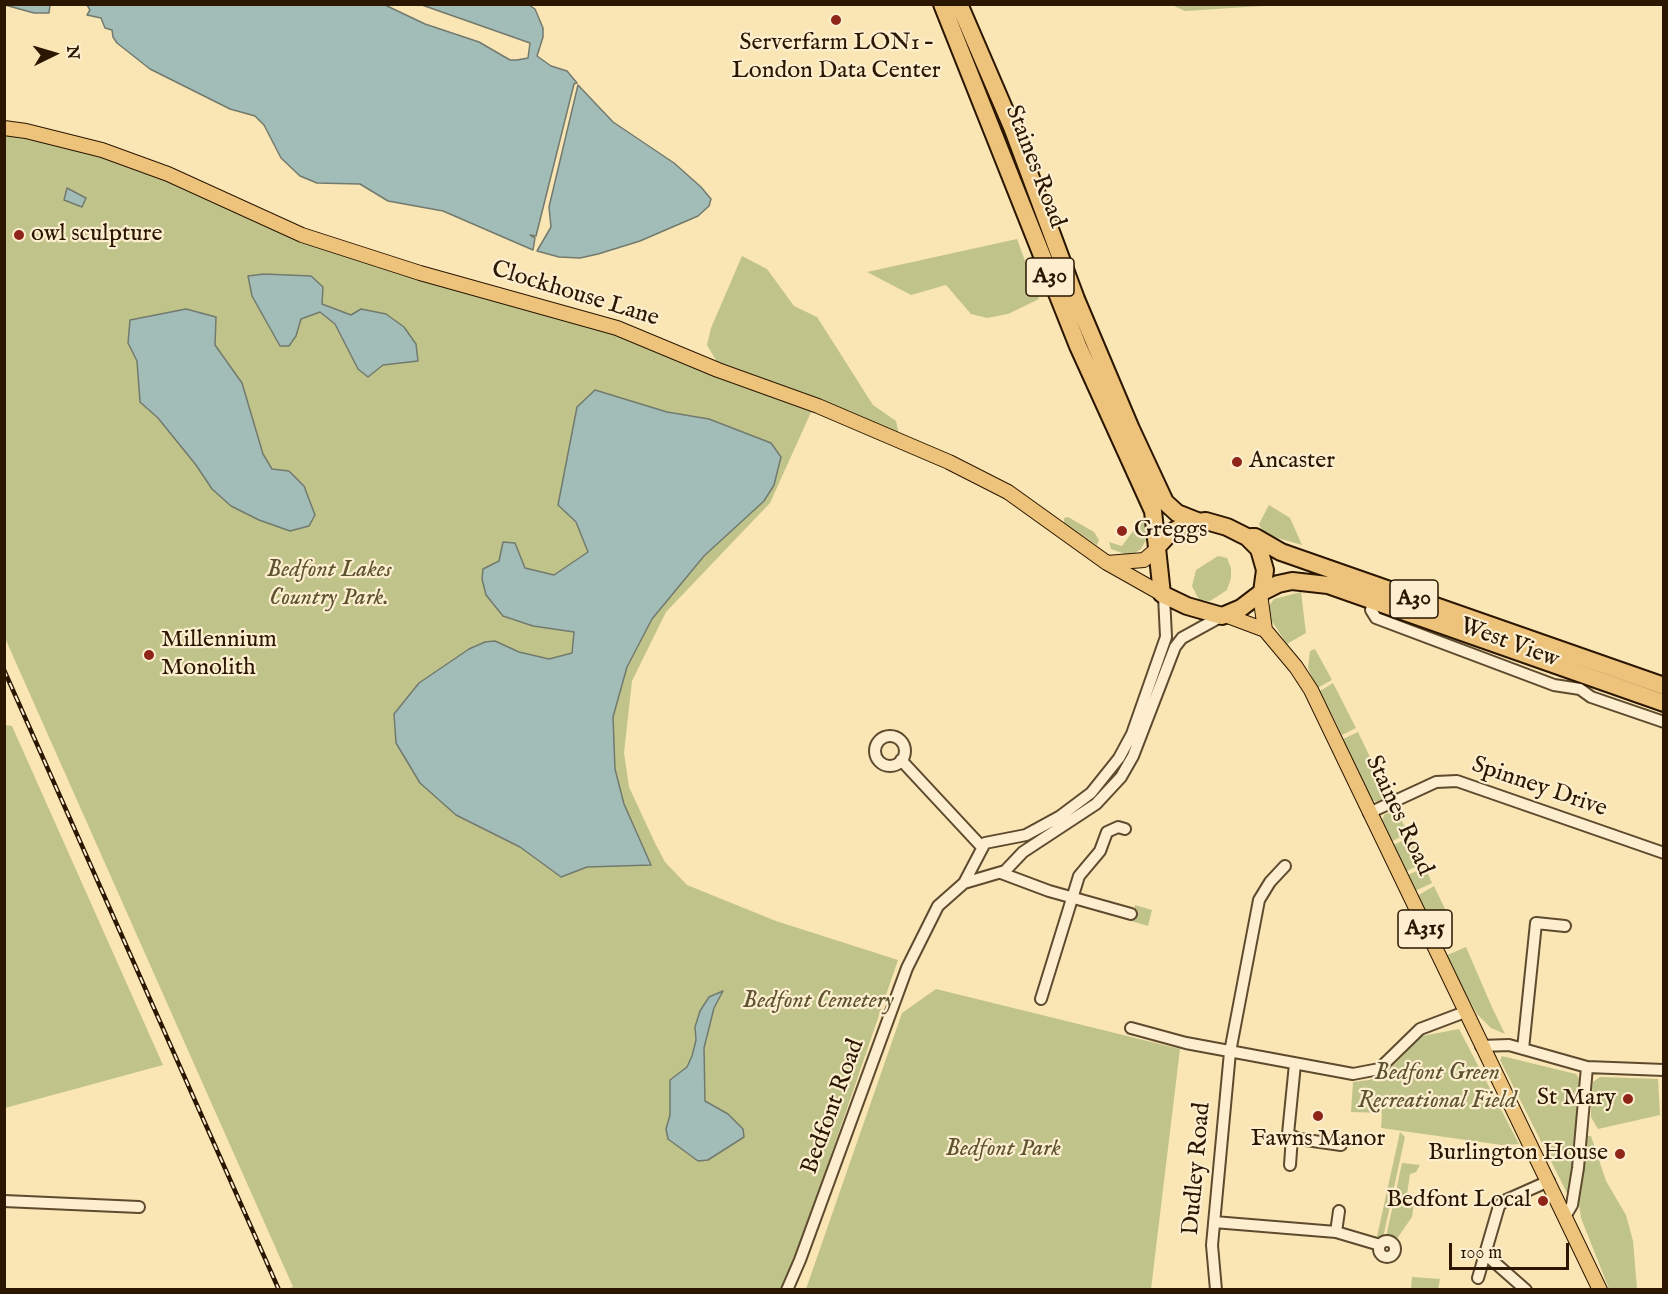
<!DOCTYPE html>
<meta charset="utf-8">
<style>
body{margin:0}
#map{position:relative;width:1668px;height:1294px;overflow:hidden;background:#fae5b4;font-family:"IM FELL English",serif}
canvas{display:block}
.frame{position:absolute;inset:0;border:6px solid #2a1601;pointer-events:none}
.north{position:absolute;left:24px;top:24px;width:60px;height:60px;-webkit-text-stroke:4px #fceece;paint-order:stroke;rotate:85deg;font-size:16px;font-weight:700;line-height:24px;text-align:center;color:#2a1601}
.north::after{content:'';display:block;margin:auto;width:21px;height:27px;background:#2a1601;clip-path:polygon(50% 0,100% 100%,50% 72%,0 100%)}
.scale{position:absolute;left:1449px;top:1243px;width:120px;height:27px;box-sizing:border-box;border:3px solid #2a1601;border-top:0;padding-left:8px;font-size:18px;line-height:21px;white-space:nowrap;color:#2a1601;-webkit-text-stroke:4px #fceece;paint-order:stroke}
</style>
<div id="map">
<canvas width="1668" height="1294"></canvas>
<div class="frame"></div>
<div class="north">N</div>
<div class="scale">100 m</div>
</div>
<script>
const ctx = document.querySelector('canvas').getContext('2d');
ctx.lineJoin = 'round';
function fill(path, color) {
  ctx.fillStyle = color;
  ctx.fill(path, 'evenodd');
}
function shape(rows) {
  const path = new Path2D();
  for (const r of rows) {
    if (r.length === 3) {
      path.moveTo(r[0] + r[2], r[1]);
      path.arc(r[0], r[1], r[2], 0, 2 * Math.PI);
      continue;
    }
    path.moveTo(r[0], r[1]);
    for (let i = 2; i < r.length; i += 2) path.lineTo(r[i], r[i + 1]);
  }
  return path;
}
function strokePath(path, color, width, dash) {
  ctx.strokeStyle = color;
  ctx.lineWidth = width;
  ctx.lineCap = dash ? 'butt' : 'round';
  ctx.setLineDash(dash || []);
  ctx.stroke(path);
}
function label(font, color, halo, rows, align = 'center') {
  ctx.font = font + ' "IM FELL English",serif';
  ctx.lineWidth = 4.5;
  ctx.setLineDash([]);
  ctx.textBaseline = 'middle';
  ctx.strokeStyle = halo;
  ctx.fillStyle = color;
  for (const [text, x, y, turn = 0] of rows) {
    ctx.save();
    ctx.translate(x, y);
    ctx.rotate((+turn || 0) * Math.PI / 180);
    ctx.textAlign = isNaN(turn) ? turn : align;
    if (halo) ctx.strokeText(text, 0, 0);
    ctx.fillText(text, 0, 0);
    ctx.restore();
  }
}
fill(shape([
 [1278,5,1185,11,1172,5,1278,4],
 [4,134,102,155,178,186,282,234,413,278,616,335,812,410,770,503,666,612,632,681,624,753,629,787,655,843,665,862,687,885,776,921,898,960,787,1283,782,1289,287,1289,293,1287,5,638],
 [1017,239,1039,299,1008,314,987,318,971,314,946,285,911,295,867,272],
 [742,256,767,269,794,306,817,317,873,405,896,421,899,435,718,364,707,345,711,328],
 [1269,505,1290,518,1302,545,1264,534,1259,524],
 [1144,516,1149,525,1149,535,1141,549,1133,554,1125,554,1111,549,1109,542,1122,546],
 [1068,517,1094,532,1099,540,1097,545,1064,523,1064,518],
 [1218,556,1227,558,1231,568,1231,578,1227,590,1210,601,1199,600,1192,586,1196,570],
 [1301,592,1306,633,1287,644,1269,617,1269,606,1274,599],
 [1315,649,1332,680,1317,688,1308,668,1310,651],
 [1333,683,1356,728,1342,735,1320,691],
 [5,725,12,726,163,1065,5,1108],
 [1358,732,1389,797,1378,802,1370,800,1343,739],
 [1396,809,1408,833,1391,842,1382,821,1384,815],
 [1411,837,1423,863,1405,872,1393,845],
 [1425,867,1432,883,1415,891,1408,875],
 [1434,886,1446,911,1428,920,1417,896],
 [1135,905,1152,910,1148,926,1131,921],
 [1466,947,1491,1005,1505,1034,1491,1028,1477,1014,1445,956],
 [936,989,1180,1049,1151,1289,806,1289,902,1013],
 [1459,1029,1519,1144,1502,1145,1381,1128,1382,1113,1351,1112,1353,1082,1369,1080,1386,1073,1422,1036],
 [1502,1056,1576,1074,1580,1080,1578,1100,1581,1102,1568,1195,1500,1060],
 [1600,1077,1658,1079,1660,1115,1598,1129,1591,1117,1591,1097,1593,1082],
 [1400,1132,1405,1137,1383,1238,1376,1241],
 [1586,1136,1591,1136,1606,1181,1626,1215,1633,1241,1637,1289,1609,1289,1581,1218,1577,1190],
 [1402,1163,1420,1165,1416,1172,1410,1174,1407,1194,1415,1196,1412,1217,1396,1240,1386,1237],
 [1412,1277,1440,1279,1438,1289,1411,1289]
]), '#c0c48b');
const water = shape([
 [5,5,50,5,49,13,34,13,5,5],
 [87,5,385,5,425,24,479,42,510,60,517,60,528,58,530,43,422,5,529,5,535,9,543,28,543,37,537,56,551,66,567,71,577,83,574,84,536,236,530,235,535,238,533,250,443,211,388,201,360,184,317,183,300,176,281,158,264,125,255,116,230,109,150,69,117,43,113,37,112,30,105,28,101,18,87,15,90,10,87,5],
 [578,85,613,122,674,163,701,187,711,199,709,206,698,216,640,241,598,254,580,258,559,257,537,251,551,227,549,207,578,85],
 [67,188,86,198,82,207,64,200,67,188],
 [264,274,311,276,323,287,322,304,351,315,361,309,386,314,404,327,416,344,418,361,383,365,368,377,358,369,335,324,320,312,301,319,296,336,289,346,280,346,252,296,248,276,264,274],
 [186,309,216,317,215,345,242,383,263,454,272,469,289,471,304,486,315,515,309,526,290,531,259,520,231,506,212,489,196,465,158,418,140,402,137,361,128,343,130,320,186,309],
 [595,390,667,412,709,419,771,443,781,457,774,485,764,501,704,556,652,619,627,667,613,717,615,769,624,804,651,865,587,867,561,877,520,847,456,815,420,783,396,743,394,714,419,683,469,649,485,642,495,641,519,652,549,659,572,653,574,632,533,626,503,616,486,595,482,579,483,569,499,561,503,542,515,543,525,568,554,575,588,552,576,522,558,505,577,407,595,390],
 [723,991,714,1008,704,1048,705,1101,728,1114,743,1129,744,1137,708,1160,698,1161,668,1139,666,1129,670,1115,670,1080,687,1067,692,1056,696,1040,695,1027,700,1011,709,997,723,991]
]);
fill(water, '#a2bdb7');
strokePath(water, '#727a6e', 1.5);
const minor = shape([
 [1374,600,1371,610,1376,618,1554,685,1580,689,1591,697,1664,722],
 [890,751,15],
 [901,760,981,846],
 [1369,813,1436,782,1457,781,1664,853],
 [1001,873,1049,891,1131,914],
 [964,883,985,843,1026,835,1059,817,1091,793,1119,758,1132,734,1166,637,1164,596],
 [1041,999,1079,876,1100,851,1107,832,1118,827,1125,829],
 [1131,1028,1186,1043,1353,1074,1379,1069,1420,1029,1465,1012],
 [1481,1046,1509,1045,1587,1067,1664,1070],
 [1523,1049,1536,923,1565,926],
 [1295,1064,1288,1134,1299,1139,1341,1145],
 [1290,1165,1292,1137],
 [4,1201,139,1207],
 [1566,1215,1572,1205,1578,1168,1587,1067],
 [1214,1222,1336,1232,1380,1245],
 [1336,1232,1339,1211],
 [1387,1249,8],
 [1485,1254,1526,1290],
 [1478,1278,1499,1206,1504,1201,1549,1181],
 [787,1290,800,1260,907,968,938,906,964,883,1005,871,1023,852,1096,804,1121,777,1133,756,1175,647,1182,638,1222,616],
 [1216,1290,1212,1245,1230,1052,1259,900,1270,882,1285,866]
]);
const major = shape([
 [4,128,26,131,102,150,168,174,302,235,420,273,617,328,718,370,818,406,949,462,1008,492,1107,563,1162,594],
 [1107,563,1144,560,1157,549],
 [1260,594,1265,630,1296,667,1311,690,1600,1290],
 [1225,615,1265,630]
]);
const highway = shape([
 [942,4,1078,346,1153,511,1162,594,1187,606,1222,616,1241,608,1262,592,1265,570,1259,549,1247,537,1227,527,1206,521,1188,523,1170,533,1157,547],
 [959,4,1012,127,1076,299,1131,429,1165,502,1177,513,1197,521],
 [1251,537,1255,537,1281,552,1664,686],
 [1262,592,1278,584,1292,581,1328,585,1664,703]
]);
strokePath(minor, '#5e4a2e', 14);
strokePath(major, '#2a1601', 16);
strokePath(highway, '#2a1601', 20);
strokePath(minor, '#fceece', 10);
strokePath(major, '#edc27a', 14);
strokePath(highway, '#edc27a', 16);
const rail = shape([
 [4,670,279,1290]
]);
strokePath(rail, '#2a1601', 4.5);
strokePath(rail, '#fceece', 2, [7]);
for (const [x, y, r, color] of [
 [836,20,6,"#8f2418"],
 [19,235,6,"#8f2418"],
 [1237,462,6,"#8f2418"],
 [1122,531,6,"#8f2418"],
 [149,655,6,"#8f2418"],
 [1628,1099,6,"#8f2418"],
 [1318,1116,6,"#8f2418"],
 [1620,1154,6,"#8f2418"],
 [1543,1201,6,"#8f2418"]
]) {
  const dot = new Path2D();
  dot.arc(x, y, r, 0, 2 * Math.PI);
  ctx.fillStyle = color;
  ctx.fill(dot);
  strokePath(dot, '#fceece', 2);
}
for (const [x, y, w] of [
 [1050,277,48],
 [1414,599,48],
 [1425,929,54]
]) {
  const box = new Path2D();
  box.roundRect(x - w / 2, y - 19, w, 38, 4.5);
  ctx.fillStyle = '#fceece';
  ctx.fill(box);
  strokePath(box, '#2a1601', 1.5);
}
label('bold 22px', '#2a1601', null, [
 ["A30",1050,277],
 ["A30",1414,599],
 ["A315",1425,929]
]);
label('24px', '#2a1601', '#fceece', [
 ["Serverfarm LON1 –",836,44,"center"],
 ["London Data Center",836,72,"center"],
 ["owl sculpture",31,235],
 ["Ancaster",1249,462],
 ["Greggs",1134,531],
 ["Millennium",161,641],
 ["Monolith",161,669],
 ["St Mary",1616,1099,"right"],
 ["Fawns Manor",1318,1140,"center"],
 ["Burlington House",1608,1154,"right"],
 ["Bedfont Local",1531,1201,"right"]
], 'left');
label('24px', '#2a1601', '#fceece', [
 ["Staines Road",1034,167,69],
 ["Clockhouse Lane",575,295,17],
 ["West View",1509,644,20],
 ["Spinney Drive",1539,788,19],
 ["Staines Road",1398,816,65],
 ["Bedfont Road",834,1107,-70],
 ["Dudley Road",1198,1169,-85]
]);
label('italic 24px', '#5e5331', '#fceece', [
 ["Bedfont Lakes",329,571],
 ["Country Park.",329,599],
 ["Bedfont Cemetery",818,1002],
 ["Bedfont Green",1437,1074],
 ["Recreational Field",1437,1102],
 ["Bedfont Park",1003,1150]
]);
</script>
